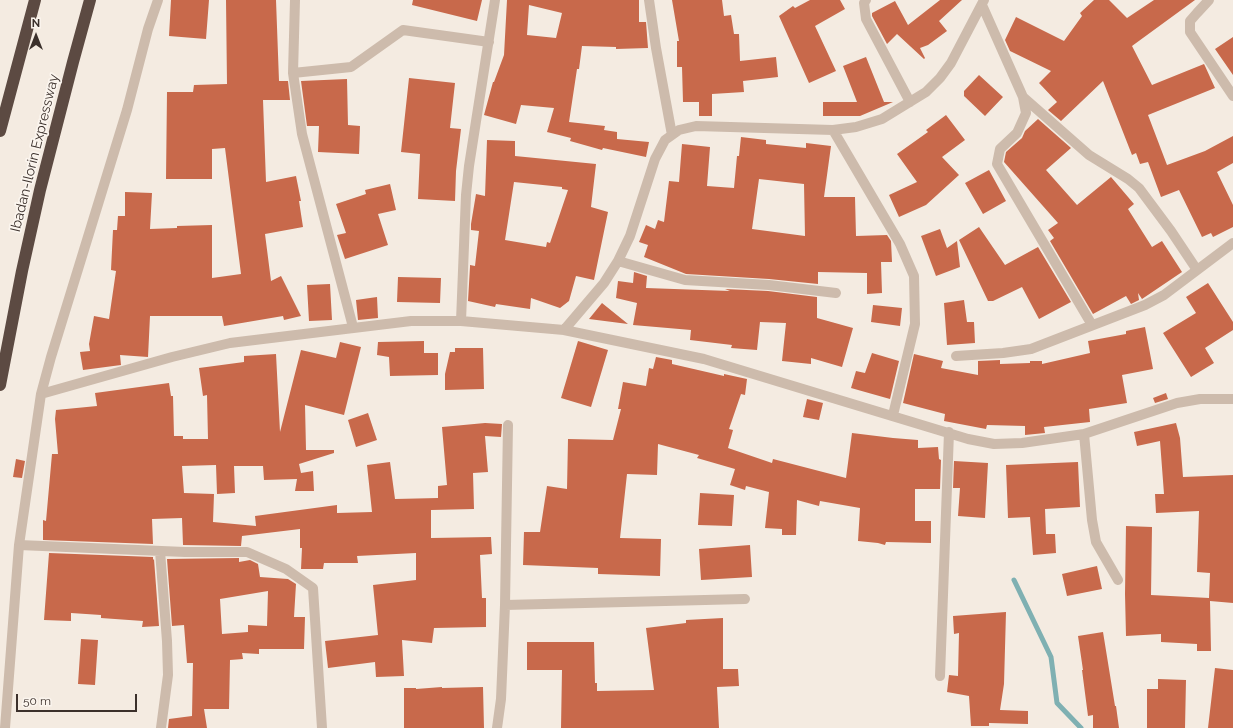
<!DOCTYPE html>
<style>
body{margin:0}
#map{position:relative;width:1233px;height:728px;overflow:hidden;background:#f4ebe1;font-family:Raleway,sans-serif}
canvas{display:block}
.north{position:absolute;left:16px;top:16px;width:40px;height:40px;-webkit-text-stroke:3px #fbf5ee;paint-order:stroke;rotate:0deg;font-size:11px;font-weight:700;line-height:16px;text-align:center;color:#3b302b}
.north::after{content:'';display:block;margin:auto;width:14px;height:18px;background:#3b302b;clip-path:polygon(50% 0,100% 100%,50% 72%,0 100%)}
.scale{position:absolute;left:16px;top:694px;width:121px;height:18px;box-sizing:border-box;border:2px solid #3b302b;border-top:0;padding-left:5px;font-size:12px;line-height:14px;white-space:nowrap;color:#3b302b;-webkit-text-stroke:3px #fbf5ee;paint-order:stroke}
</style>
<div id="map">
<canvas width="1233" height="728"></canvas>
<div class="north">N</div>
<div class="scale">50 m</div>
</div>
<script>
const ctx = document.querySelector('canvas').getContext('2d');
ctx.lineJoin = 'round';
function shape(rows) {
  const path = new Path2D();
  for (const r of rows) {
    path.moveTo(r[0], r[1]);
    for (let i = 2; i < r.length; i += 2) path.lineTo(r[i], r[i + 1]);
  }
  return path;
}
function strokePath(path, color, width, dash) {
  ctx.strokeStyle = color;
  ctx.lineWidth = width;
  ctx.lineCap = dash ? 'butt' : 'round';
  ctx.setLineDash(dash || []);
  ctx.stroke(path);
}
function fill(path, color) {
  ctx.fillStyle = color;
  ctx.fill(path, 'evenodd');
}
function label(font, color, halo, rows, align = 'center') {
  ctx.font = font + ' Raleway,sans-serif';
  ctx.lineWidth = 3.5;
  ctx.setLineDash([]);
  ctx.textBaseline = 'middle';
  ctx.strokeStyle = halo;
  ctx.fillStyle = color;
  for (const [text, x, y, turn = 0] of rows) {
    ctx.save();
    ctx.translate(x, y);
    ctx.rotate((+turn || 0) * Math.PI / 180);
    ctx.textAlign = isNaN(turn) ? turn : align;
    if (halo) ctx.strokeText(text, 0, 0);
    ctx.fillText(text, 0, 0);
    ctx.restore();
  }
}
strokePath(shape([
 [1014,580,1051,657,1057,703,1081,728]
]), '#7fb0b2', 5);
fill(shape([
 [171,0,209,0,206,39,169,36],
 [226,0,276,0,279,81,288,81,290,100,263,100,266,182,296,176,301,201,299,201,303,227,265,234,271,281,281,276,301,316,284,320,283,316,224,326,222,316,150,316,148,357,120,355,121,365,83,370,80,352,90,351,89,344,94,316,109,319,116,271,111,270,113,230,117,230,118,216,125,216,125,192,152,193,150,229,177,228,177,226,212,225,212,278,241,274,225,148,212,149,212,179,166,179,167,92,193,92,194,85,227,84],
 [413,0,482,0,477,21,412,5],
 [507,0,639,0,639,22,646,22,648,48,616,49,616,47,582,46,579,69,577,69,569,122,605,126,604,130,617,132,617,139,649,142,646,157,603,148,602,150,570,141,571,138,547,132,554,108,521,105,516,124,484,115,493,82,494,82,504,55],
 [529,5,562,13,556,38,527,35],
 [672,0,722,0,724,16,731,15,734,34,739,34,740,61,776,57,778,77,743,81,744,92,712,94,712,116,699,116,699,102,683,102,682,67,677,67,677,41,679,41],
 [810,0,840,0,845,9,815,26,836,71,809,83,779,16,793,6,795,8],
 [940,0,962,0,939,21,947,31,928,45,920,48,925,58,924,59,897,34,887,44,872,16,872,13,895,1,908,25],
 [1094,0,1109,0,1127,18,1154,0,1195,0,1132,46,1152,85,1204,64,1205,66,1215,88,1148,115,1167,165,1205,151,1233,136,1233,163,1217,172,1233,205,1233,227,1213,237,1211,233,1202,237,1179,190,1161,197,1148,162,1140,164,1136,153,1132,155,1103,81,1061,121,1048,110,1057,102,1039,83,1051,71,1010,51,1005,40,1016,17,1064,41,1082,16,1080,13],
 [1233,37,1233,75,1215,49],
 [866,57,884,102,893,102,860,116,823,116,823,102,857,102,843,66],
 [979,75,1003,97,985,116,964,96,964,91],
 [409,78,455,83,450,128,461,129,456,171,455,201,418,199,420,154,401,152],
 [347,79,348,125,360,126,359,154,318,152,319,126,307,126,301,81],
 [946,115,965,140,942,157,959,175,926,205,899,217,889,195,917,182,897,154,928,132,926,130],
 [1038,119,1071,148,1046,170,1077,205,1111,177,1134,204,1128,209,1152,247,1162,241,1182,272,1142,299,1138,293,1139,300,1131,304,1126,296,1093,314,1050,241,1054,238,1048,230,1058,223,1004,162,1006,152,1022,138,1025,131],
 [741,137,766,140,766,144,806,148,806,143,831,146,824,197,855,197,856,236,887,235,891,241,892,262,881,262,882,293,867,294,867,273,818,272,818,284,769,279,686,274,644,257,648,245,639,242,646,225,655,229,658,220,664,222,669,181,679,182,682,144,710,147,707,186,734,188,737,156,739,156],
 [759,179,804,184,805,236,752,229],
 [487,140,515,141,515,156,596,164,591,207,608,212,594,280,576,276,569,301,560,308,531,298,530,309,496,304,495,307,468,301,470,267,470,265,475,266,479,231,471,230,471,224,476,194,485,196],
 [514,182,562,187,562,189,568,190,550,243,547,242,546,247,505,240],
 [989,170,1006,201,983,214,965,183],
 [390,184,396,210,378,214,388,245,345,259,337,235,346,233,336,204,366,194,365,190],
 [979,227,1005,265,1038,247,1071,302,1039,319,1022,287,993,301,988,301,959,240],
 [940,229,947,248,957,241,960,267,936,276,921,236],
 [634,272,647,276,646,288,730,291,725,289,768,291,817,297,817,318,853,328,842,367,811,358,811,364,782,361,786,323,760,322,757,350,731,348,732,345,690,340,691,330,633,325,637,303,616,298,618,281,633,283],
 [398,277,441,278,440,303,397,302],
 [1208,283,1233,322,1233,330,1205,348,1214,363,1191,377,1163,333,1196,313,1186,297],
 [330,284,332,320,309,321,307,285],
 [377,297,378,318,358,320,356,300],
 [964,300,967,322,974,322,975,343,947,345,944,303],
 [602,303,628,324,589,319],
 [873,305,902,308,900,326,871,322],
 [1145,327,1153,369,1122,375,1127,403,1089,409,1090,422,1044,427,1045,433,1025,435,1025,426,987,425,986,429,944,421,945,414,903,403,914,354,943,361,941,368,978,375,978,361,1000,360,1000,364,1030,363,1030,361,1042,361,1042,364,1090,353,1088,341,1126,334,1126,331],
 [424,341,424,353,438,353,438,375,390,376,389,357,377,355,378,342],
 [578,341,608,350,591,407,561,398],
 [340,342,361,347,344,415,305,405,306,450,334,450,334,453,299,464,301,473,313,471,314,491,295,491,297,479,264,480,263,466,234,466,235,493,217,494,216,465,182,466,184,493,214,494,213,522,256,526,255,516,337,505,337,513,372,512,367,465,390,462,395,499,438,498,438,486,447,485,442,427,485,423,502,424,501,437,485,436,488,472,473,473,474,509,431,510,431,538,491,537,492,554,480,555,482,598,486,598,486,627,434,628,432,643,402,640,404,676,376,677,375,662,328,668,325,641,378,635,373,585,416,580,416,553,357,556,358,563,324,563,323,569,301,569,302,548,300,548,300,529,242,536,241,546,183,545,182,518,152,519,153,544,43,540,43,520,46,521,52,454,58,454,55,419,56,410,97,406,95,393,169,383,171,396,173,396,174,436,183,436,183,439,208,439,207,395,203,396,199,368,244,362,244,356,276,354,280,432,301,350,336,358],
 [455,348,483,348,484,389,445,390,445,374,450,352,455,352],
 [872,353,899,361,890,399,851,388,856,371,865,373],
 [656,357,672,360,672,364,724,376,724,374,747,379,745,395,741,394,729,429,733,430,728,448,772,463,773,459,846,478,852,433,893,438,918,440,918,448,938,447,939,459,941,460,940,489,915,489,915,521,931,521,931,543,886,542,885,545,878,543,858,541,860,508,820,501,819,506,797,500,796,535,782,535,782,529,765,528,769,492,746,486,745,490,730,485,735,469,697,458,699,455,658,444,657,475,627,474,620,538,661,539,660,576,598,574,598,568,523,565,524,532,540,532,547,486,567,489,568,439,613,440,621,409,618,409,623,382,646,386,649,368,653,369],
 [1166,393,1168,399,1155,403,1153,398],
 [807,399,823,403,819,420,803,417],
 [368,413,377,440,356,447,348,420],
 [1176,423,1180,438,1183,477,1233,475,1233,603,1210,601,1211,651,1197,651,1197,644,1161,642,1161,634,1126,636,1125,594,1126,526,1152,527,1151,595,1209,598,1210,573,1197,572,1199,511,1156,513,1155,494,1164,494,1160,441,1137,446,1134,432],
 [16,459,25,461,22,478,13,477],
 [954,461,988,463,985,518,958,516,960,488,953,488],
 [1078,462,1080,507,1045,509,1046,534,1055,534,1056,553,1033,555,1030,517,1008,518,1006,465],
 [700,493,734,495,732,526,698,525],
 [750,545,752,577,701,580,699,549],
 [49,553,153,557,153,560,154,559,159,626,142,627,143,621,101,618,101,615,71,613,71,621,44,620],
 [239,558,239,562,250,560,258,564,260,577,288,579,296,584,294,617,305,617,304,649,259,649,259,654,242,653,243,659,230,660,229,709,204,709,207,728,168,728,169,719,192,716,193,663,187,663,184,625,172,626,167,559],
 [268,591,267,626,248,625,248,632,222,634,220,599],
 [1097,566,1102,589,1067,596,1062,574],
 [1006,612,1004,684,1000,710,1028,711,1028,724,989,723,989,726,971,726,969,696,947,692,949,675,958,676,959,633,954,634,953,616],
 [723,618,723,669,738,669,739,686,717,687,719,728,561,728,562,670,527,670,527,642,594,642,595,683,597,683,597,691,654,690,646,628,686,623,686,620],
 [1103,632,1115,706,1116,706,1119,728,1093,728,1093,715,1088,716,1082,670,1083,670,1078,636],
 [81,639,98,640,95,685,78,684],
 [1215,668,1233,670,1233,728,1208,728],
 [1158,679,1186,680,1185,728,1147,728,1147,689,1158,689],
 [442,687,442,688,483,687,484,728,404,728,404,688,416,688,416,689]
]), '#c8694b');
strokePath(shape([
 [295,0,293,73,302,134,353,327],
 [649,0,656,48,672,135],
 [866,0,864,3,866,19,910,102],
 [1209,0,1197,13,1190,21,1190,32,1233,96],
 [982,5,1023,97,1026,113,1017,133,1000,149,997,164,1092,325],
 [293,73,351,67,403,30,489,42],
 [1023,97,1089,155,1128,179,1139,188,1171,231,1197,270],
 [833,130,900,244,914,276,915,324,893,415],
 [618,261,685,280,769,285,836,293],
 [461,321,466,195,469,166,495,0],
 [564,330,604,283,618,261,630,236,655,159,665,140,679,130,696,126,833,130,856,127,882,119,926,92,940,78,951,63,984,0],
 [956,356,1003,353,1031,349,1145,305,1164,295,1233,243],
 [41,394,172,357,230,343,411,321,461,321,564,330,704,359,968,439,994,444,1022,443,1084,434,1177,403,1200,399,1233,399],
 [1084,434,1092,520,1096,542,1118,580],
 [19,545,185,552,247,552,286,569,313,588,322,728],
 [160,551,167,641,168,675,161,728],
 [505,605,745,599],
 [940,676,949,432],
 [5,728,19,545,41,394,51,357,127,110,148,29,158,0],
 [497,728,501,699,505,605,508,425]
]), '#cdbbac', 10);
strokePath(shape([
 [0,131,35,0],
 [0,385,22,271,40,190,73,62,90,0]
]), '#5c4a42', 12);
label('14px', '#3b302b', '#fbf5ee', [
 ["Ibadan-Ilorin Expressway",35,153,-76]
]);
</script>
